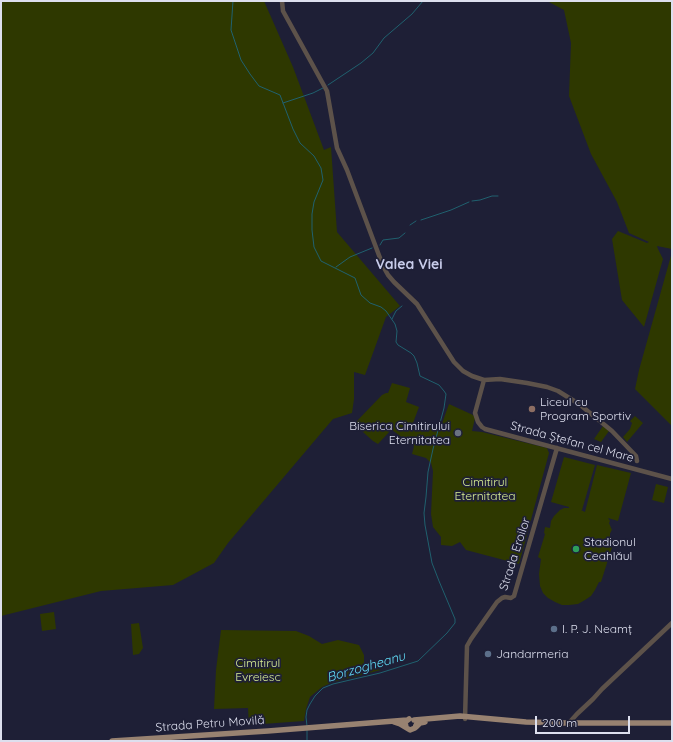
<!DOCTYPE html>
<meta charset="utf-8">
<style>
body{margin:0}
#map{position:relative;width:673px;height:742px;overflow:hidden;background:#1e1f36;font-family:Quicksand,sans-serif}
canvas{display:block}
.frame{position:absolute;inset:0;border:2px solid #dddfee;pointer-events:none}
.scale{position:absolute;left:535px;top:716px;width:95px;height:18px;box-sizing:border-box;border:2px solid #dddfee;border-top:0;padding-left:5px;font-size:12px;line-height:14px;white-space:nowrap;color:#dddfee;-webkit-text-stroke:3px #1e1f36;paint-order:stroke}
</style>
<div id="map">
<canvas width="673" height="742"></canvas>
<div class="frame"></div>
<div class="scale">200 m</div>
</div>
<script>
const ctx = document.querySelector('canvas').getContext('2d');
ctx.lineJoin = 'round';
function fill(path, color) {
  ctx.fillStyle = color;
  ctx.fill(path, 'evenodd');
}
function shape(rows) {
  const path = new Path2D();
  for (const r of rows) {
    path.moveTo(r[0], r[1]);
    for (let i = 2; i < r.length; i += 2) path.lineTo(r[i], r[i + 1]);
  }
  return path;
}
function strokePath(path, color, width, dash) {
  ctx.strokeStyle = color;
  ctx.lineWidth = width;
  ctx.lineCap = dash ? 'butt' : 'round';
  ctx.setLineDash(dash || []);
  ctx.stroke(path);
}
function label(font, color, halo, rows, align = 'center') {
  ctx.font = font + ' Quicksand,sans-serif';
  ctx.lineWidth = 3.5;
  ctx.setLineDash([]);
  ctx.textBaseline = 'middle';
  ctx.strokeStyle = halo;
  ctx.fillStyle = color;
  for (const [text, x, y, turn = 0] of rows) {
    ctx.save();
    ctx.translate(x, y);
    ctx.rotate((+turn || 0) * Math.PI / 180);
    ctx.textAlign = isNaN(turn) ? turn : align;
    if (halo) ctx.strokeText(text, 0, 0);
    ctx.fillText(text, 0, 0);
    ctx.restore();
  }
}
fill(shape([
 [1,1,264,1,293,67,324,150,331,147,337,232,400,306,386,317,365,375,354,372,354,399,352,413,333,419,228,543,214,563,173,585,101,591,1,616],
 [547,1,672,1,672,249,657,246,658,249,663,259,644,327,622,300,612,239,618,231,647,243,649,242,629,233,617,202,591,154,569,96,571,43,564,10],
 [672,252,672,426,635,389,639,370],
 [392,383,410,388,406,402,419,407,413,423,440,429,449,404,473,415,475,418,472,431,482,432,547,448,549,453,519,564,466,550,460,542,452,546,441,545,441,537,433,527,431,514,433,471,431,463,426,458,412,454,414,446,392,430,391,430,378,444,373,441,354,424,382,395,386,393,388,393],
 [635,416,643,423,627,442,623,437,630,429,632,423,630,421],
 [603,426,609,431,601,442,594,439],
 [564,457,595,465,582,510,581,510,585,512,597,465,631,473,618,521,608,518,610,521,609,523,612,530,611,531,611,532,610,533,610,540,614,541,601,582,599,582,595,590,591,596,585,600,578,604,569,605,562,605,555,602,548,598,543,593,540,586,539,574,541,559,538,557,545,534,544,533,545,527,550,528,551,521,554,516,560,510,564,508,569,508,569,507,551,502],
 [656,484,668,487,664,503,652,500],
 [54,612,56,629,42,631,40,614],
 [139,623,143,648,139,654,133,655,131,624],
 [221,630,296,631,309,636,322,644,338,640,359,645,364,655,364,667,381,670,333,682,322,687,310,697,306,709,304,721,249,725,248,708,214,709,216,670]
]), '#2e3800');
strokePath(shape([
 [233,1,231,30,241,60,250,74,259,86,280,95,293,129,300,143,314,156,321,168,323,180,314,202,312,214,312,230,314,247,321,261,355,278,361,295,370,303,381,307,386,311,395,324,397,331,396,342,398,345,411,353,414,356,417,363,420,376,439,385,444,391,446,394,444,408,433,449,428,472,426,497,424,513,425,525,432,563,439,581,455,619,455,623,447,633,418,661,380,673,333,684,323,688,315,696,310,704,307,710,306,717,307,726],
 [328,85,361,63,373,53,384,38,412,14,423,1],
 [283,103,313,93,323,88],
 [472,201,480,200,492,196,498,196],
 [421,220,451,210,469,202],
 [410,225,416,221],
 [380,245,383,240,399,238,405,233],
 [336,267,350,257,372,248],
 [392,319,396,311,402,306],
 [307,730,307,741]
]), '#20616f', 1);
strokePath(shape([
 [282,1,283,11,327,91,337,148,347,170,383,266,388,275,394,282,417,304,454,362,463,371,472,376,484,380,500,379,527,383,547,387,558,391,579,404,612,431,636,456,637,461],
 [484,380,475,413,478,422,482,427,485,429,672,479],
 [465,719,467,646,471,639,497,602,502,598,505,597,511,598,514,596,557,448],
 [568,724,577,714,593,699,602,689,672,623]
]), '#5d524a', 4.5);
strokePath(shape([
 [414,720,460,716,526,722,565,723,672,723],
 [394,722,400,724,410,730,415,728,416,725],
 [406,727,405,722,409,719],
 [416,727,420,723,425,722],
 [112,741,268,731,407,720]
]), '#988271', 5.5);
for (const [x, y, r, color] of [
 [532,409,4,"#8d6e63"],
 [458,433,4,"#6b7280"],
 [576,549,4,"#2e9e5b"],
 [554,629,4,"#5c6f8a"],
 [488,654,4,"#5c6f8a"]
]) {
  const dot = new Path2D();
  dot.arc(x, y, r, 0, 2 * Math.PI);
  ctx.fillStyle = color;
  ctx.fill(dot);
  strokePath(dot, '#1e1f36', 1.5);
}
label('12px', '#dddfee', '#1e1f36', [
 ["Liceul cu",540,402],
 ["Program Sportiv",540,416],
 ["Biserica Cimitirului",450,426,"right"],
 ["Eternitatea",450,440,"right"],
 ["Stadionul",584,542],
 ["Ceahlăul",584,556],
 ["I. P. J. Neamț",562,629],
 ["Jandarmeria",496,654]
], 'left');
label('12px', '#dddfee', '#1e1f36', [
 ["Strada Ștefan cel Mare",572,442,15],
 ["Strada Eroilor",515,554,-72],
 ["Strada Petru Movilă",210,724,-4]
]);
label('12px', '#d7ec93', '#1e1f36', [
 ["Cimitirul",485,482],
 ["Eternitatea",485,496],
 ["Cimitirul",258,663],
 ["Evreiesc",258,677]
]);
label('italic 13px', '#60dbf6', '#1e1f36', [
 ["Borzogheanu",366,667,-16]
]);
label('bold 14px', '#c8ccea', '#1e1f36', [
 ["Valea Viei",409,265]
]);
</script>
